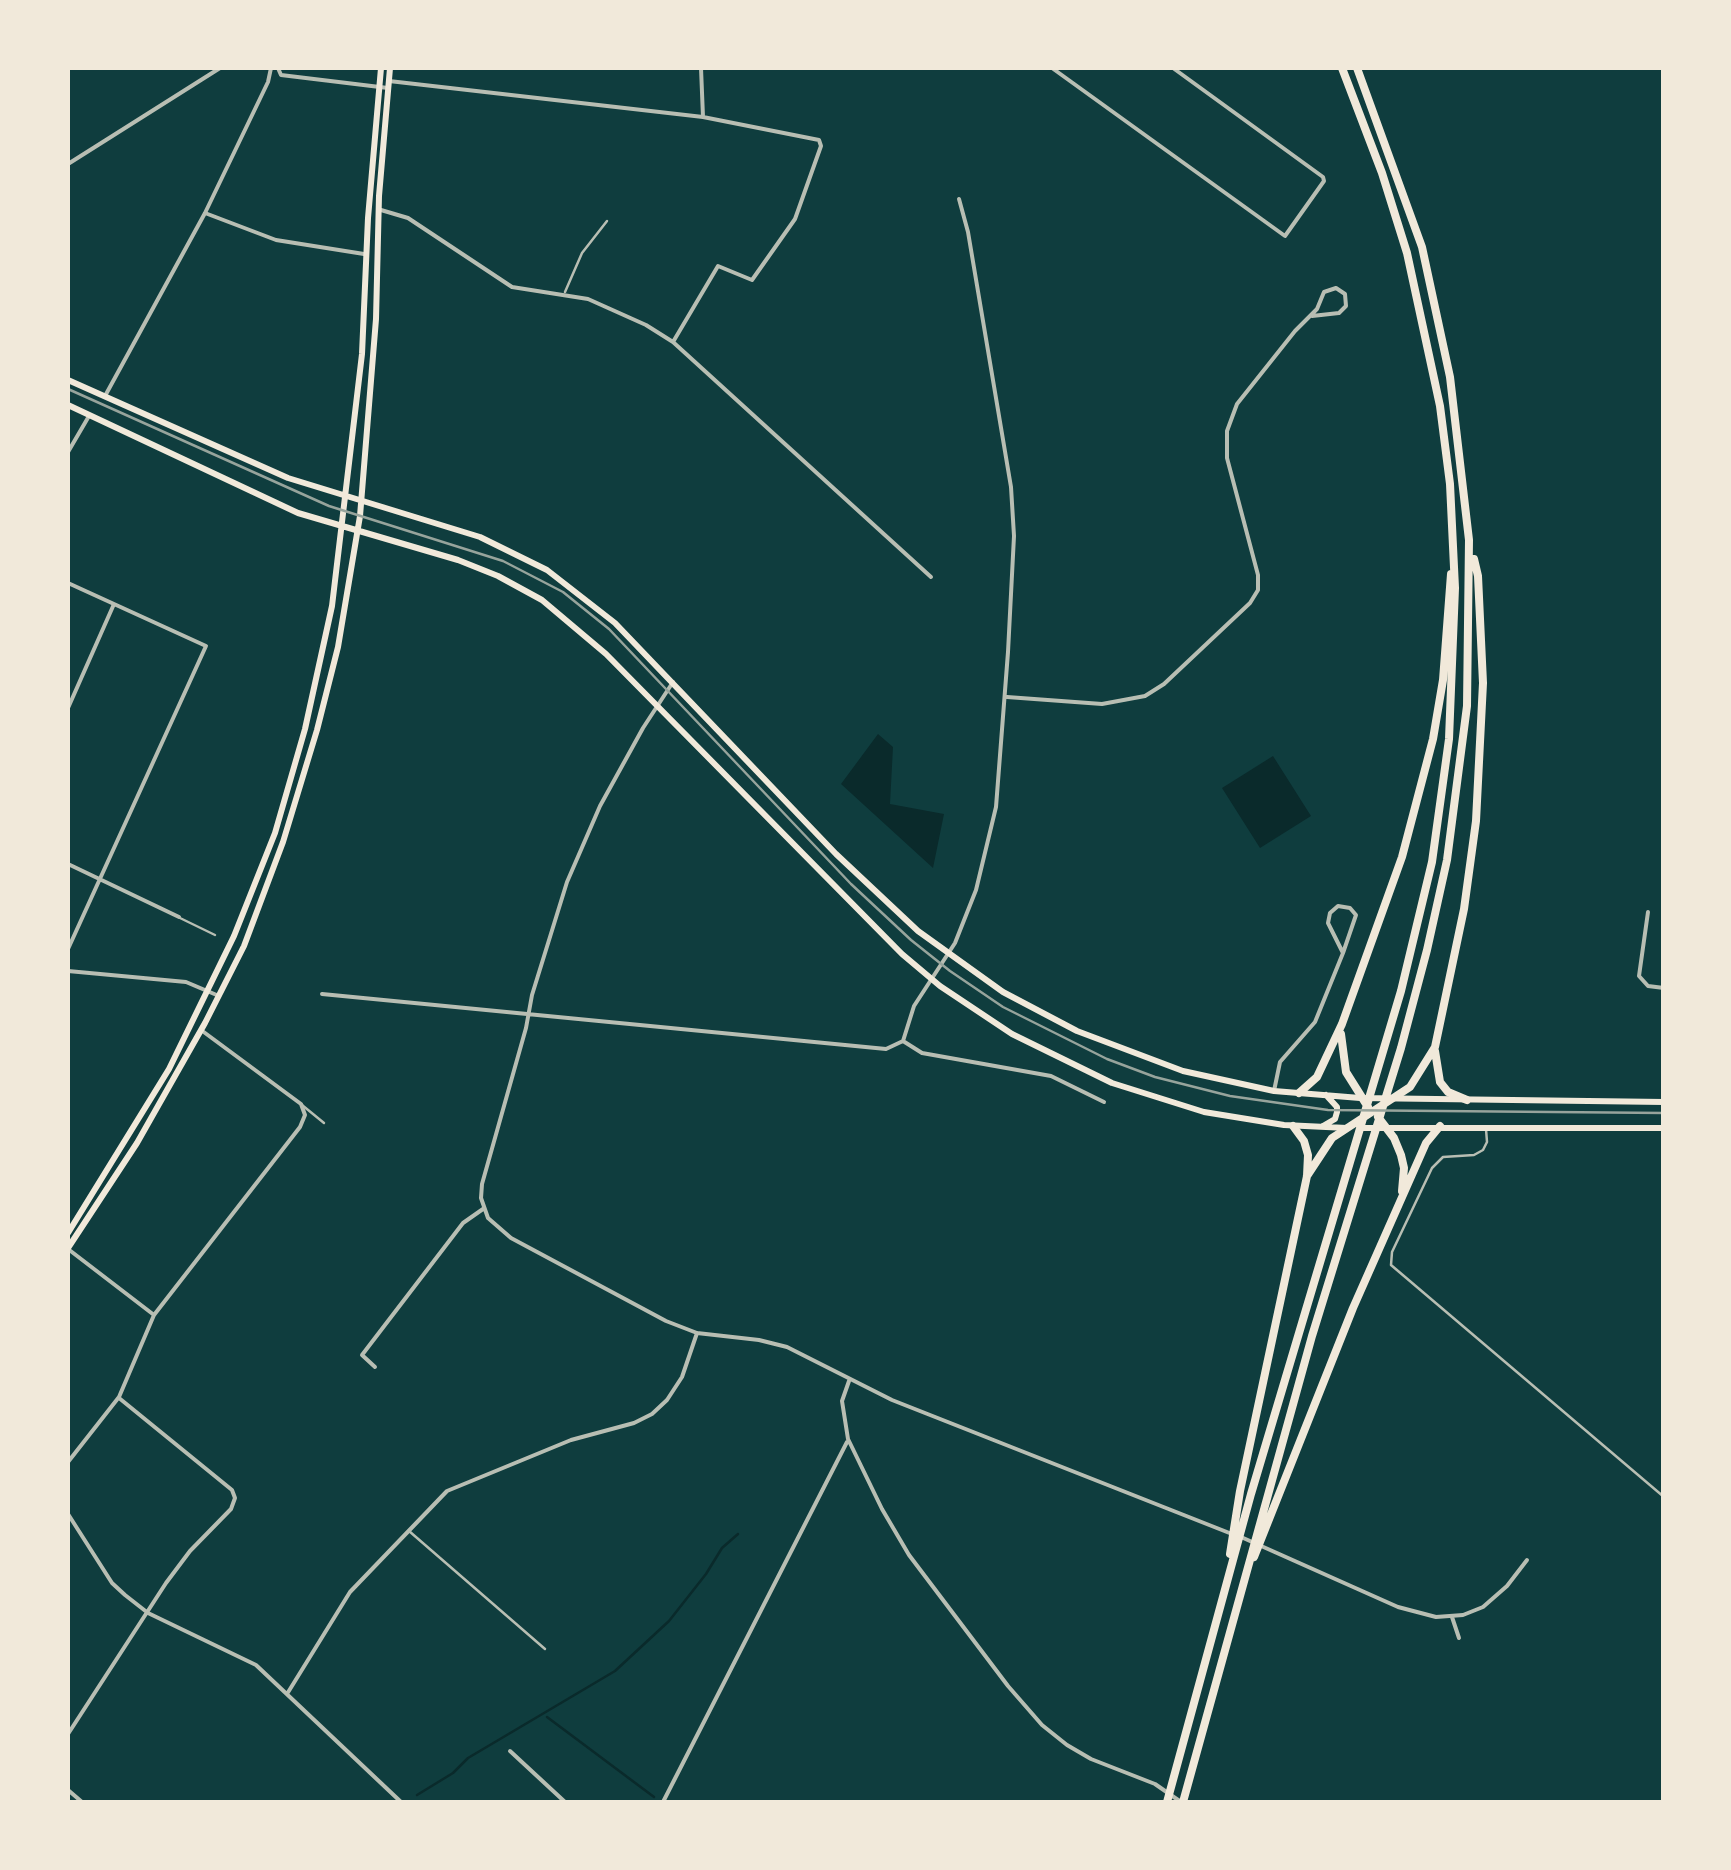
<!DOCTYPE html>
<style>
body{margin:0}
#map{position:relative;width:1731px;height:1870px;overflow:hidden;background:#0f3d3e;font-family:"Fira Sans",sans-serif}
canvas{display:block}
.frame{position:absolute;inset:0;border:70px solid #f1e9da;pointer-events:none}
</style>
<div id="map">
<canvas width="1731" height="1870"></canvas>
<div class="frame"></div>
</div>
<script>
const ctx = document.querySelector('canvas').getContext('2d');
ctx.lineJoin = 'round';
function fill(path, color) {
  ctx.fillStyle = color;
  ctx.fill(path, 'evenodd');
}
function shape(rows) {
  const path = new Path2D();
  for (const r of rows) {
    path.moveTo(r[0], r[1]);
    for (let i = 2; i < r.length; i += 2) path.lineTo(r[i], r[i + 1]);
  }
  return path;
}
function strokePath(path, color, width, dash) {
  ctx.strokeStyle = color;
  ctx.lineWidth = width;
  ctx.lineCap = dash ? 'butt' : 'round';
  ctx.setLineDash(dash || []);
  ctx.stroke(path);
}
fill(shape([
 [878,734,893,747,890,804,944,814,933,868,841,784],
 [1273,756,1311,816,1260,848,1222,788]
]), '#0a2a2b');
strokePath(shape([
 [547,1717,654,1797],
 [417,1795,453,1773,468,1758,615,1671,669,1621,706,1574,722,1548,738,1534]
]), '#0a2a2b', 2.5);
strokePath(shape([
 [565,292,582,253,607,221],
 [180,918,215,935],
 [302,1105,324,1123],
 [1486,1129,1487,1142,1483,1150,1474,1155,1443,1157,1432,1168,1392,1252,1391,1265,1664,1497],
 [409,1531,545,1649]
]), '#b8beb3', 2.5);
strokePath(shape([
 [278,68,281,75,388,88],
 [701,68,703,117],
 [1052,68,1285,236,1324,181,1323,177,1173,68],
 [389,81,703,117,819,140,821,146,795,219,752,280,718,266,673,342],
 [68,164,220,68],
 [381,210,408,218,512,287,588,299,646,325,673,342,931,577],
 [205,213,276,240,364,254],
 [105,396,205,213,268,82,271,68],
 [68,452,89,416],
 [68,583,206,646,68,949],
 [673,682,643,728,600,806,567,882,532,995,526,1028,482,1184,481,1198,488,1218,511,1238,666,1321,697,1333,759,1340,787,1347,892,1400,1232,1534],
 [1007,697,1102,704,1145,696,1164,684,1250,603,1258,590,1258,575,1227,458,1227,431,1237,404,1295,331,1317,309,1324,292,1336,288,1345,294,1346,306,1339,313,1312,316],
 [68,708,114,604],
 [68,864,179,917],
 [1648,912,1639,976,1648,986,1664,988],
 [68,971,186,982,219,996],
 [322,994,886,1049,903,1041,914,1006,955,943,976,890,996,807,1008,652,1014,536,1011,487,968,232,959,199],
 [903,1041,922,1053,1051,1076,1104,1102],
 [1274,1091,1280,1062,1315,1022,1343,953,1328,923,1330,913,1338,906,1350,908,1356,915,1343,953],
 [68,1249,154,1315],
 [375,1367,362,1355,463,1223,483,1209],
 [849,1381,842,1401,848,1439,882,1509,909,1555,1008,1686,1042,1725,1067,1745,1091,1759,1155,1784,1181,1802],
 [68,1462,119,1397,154,1315,300,1127,305,1115,301,1104,201,1030],
 [68,1514,112,1583,125,1595,148,1613,256,1665,401,1802],
 [1241,1537,1398,1607,1436,1617,1463,1615,1483,1607,1507,1586,1527,1560],
 [1452,1617,1459,1638],
 [287,1694,350,1592,447,1491,571,1440,634,1423,652,1414,667,1400,682,1377,697,1333],
 [68,1734,166,1583,190,1551,231,1509,235,1498,232,1490,119,1398],
 [510,1751,565,1802],
 [68,1790,82,1802],
 [663,1802,847,1442]
]), '#b8beb3', 4);
strokePath(shape([
 [68,380,288,478,480,537,547,570,615,623,836,854,918,931,1003,992,1077,1031,1183,1071,1274,1091,1360,1098,1664,1102],
 [68,405,298,513,458,560,498,576,542,600,606,654,902,954,940,986,1012,1034,1112,1083,1204,1112,1284,1125,1347,1128],
 [1323,1126,1335,1119,1337,1112,1337,1107,1326,1095],
 [1360,1128,1664,1128],
 [68,1233,169,1069,234,936,275,833,305,729,332,606,362,354,368,218,381,68],
 [68,1248,137,1143,205,1023,244,946,283,842,317,730,338,647,360,516,376,319,379,196,390,68]
]), '#f1e9da', 6);
strokePath(shape([
 [1341,1034,1346,1072,1368,1107],
 [1435,1051,1440,1082,1448,1092,1467,1100],
 [1299,1093,1317,1077,1342,1024,1402,857,1433,739,1443,680,1451,574],
 [1378,1117,1394,1138,1401,1155,1404,1168,1402,1191],
 [1307,1176,1332,1138,1410,1087,1435,1047,1464,909,1476,821,1483,683,1478,576,1474,559],
 [1230,1554,1240,1491,1307,1176,1308,1155,1304,1141,1293,1126],
 [1254,1557,1353,1308,1426,1143,1440,1126],
 [1167,1802,1251,1494,1401,991,1432,862,1449,739,1455,588,1450,484,1440,406,1407,253,1382,173,1342,68],
 [1183,1802,1312,1336,1401,1048,1427,950,1447,860,1467,706,1469,540,1450,377,1422,247,1357,68]
]), '#f1e9da', 8);
strokePath(shape([
 [68,389,329,506,503,561,563,592,609,629,851,884,911,940,950,971,1003,1007,1107,1059,1155,1077,1230,1096,1328,1110,1664,1113]
]), '#97a49c', 2.5);
</script>
